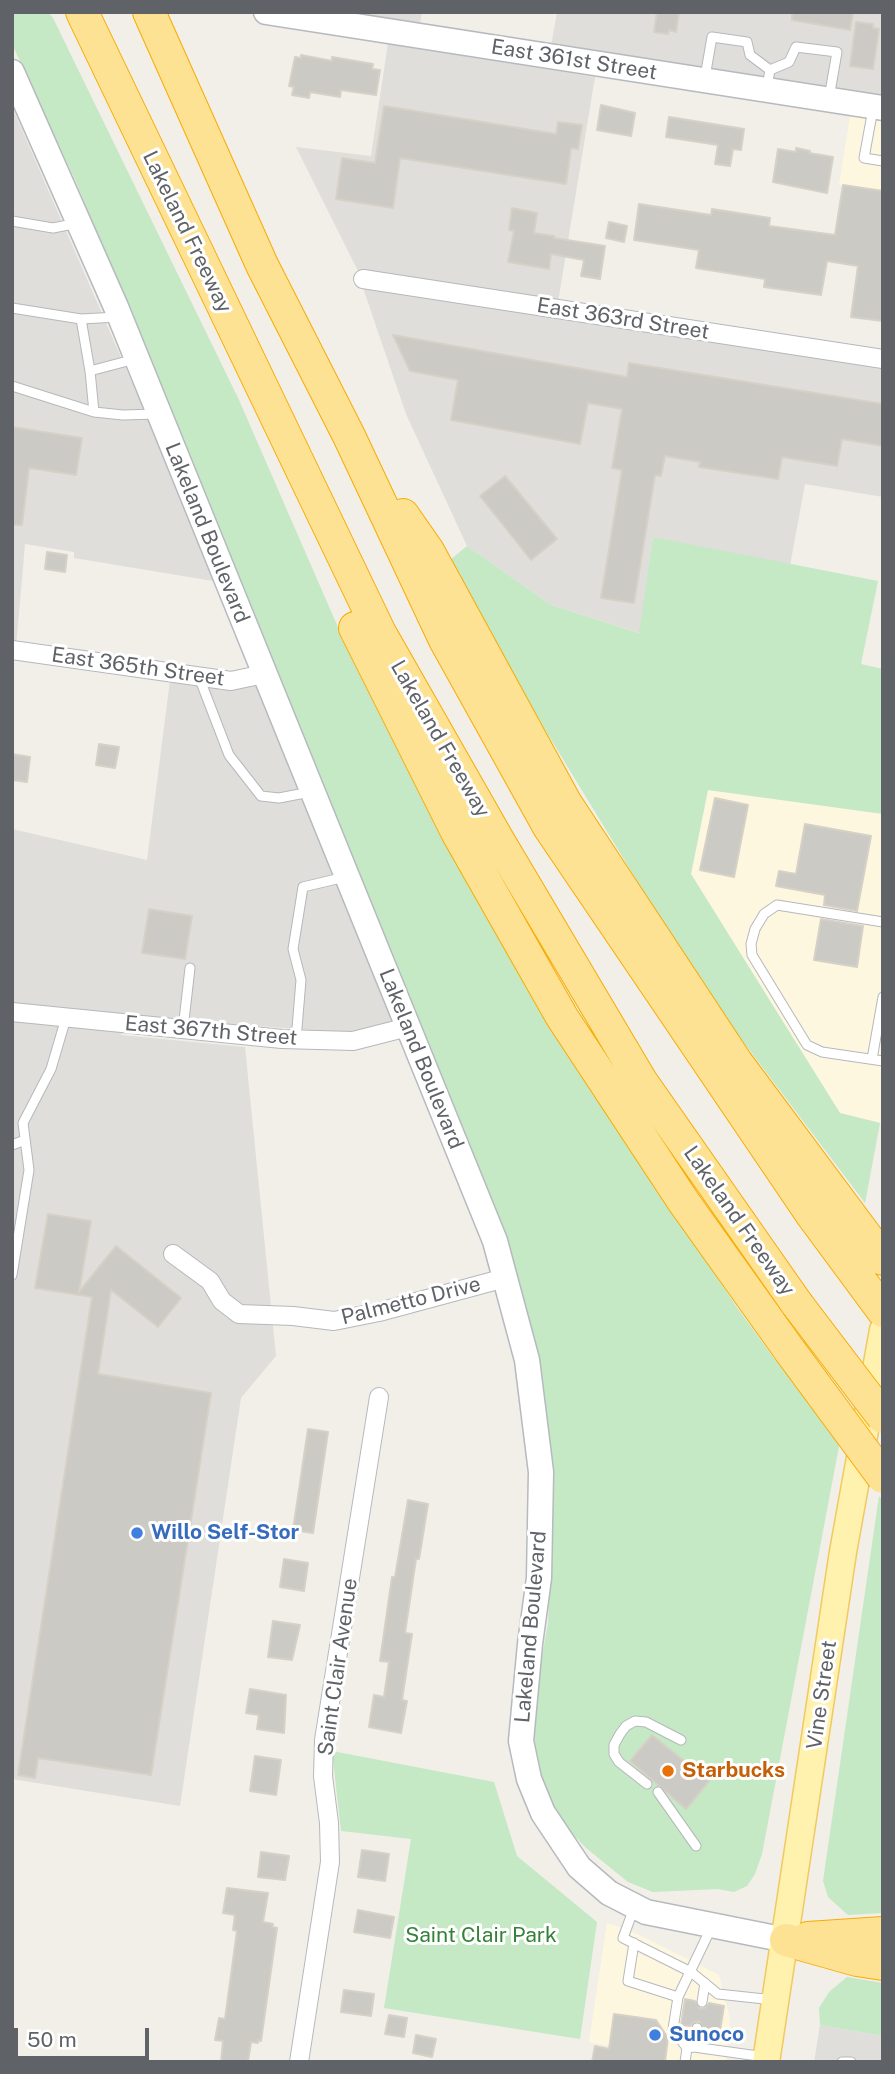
<!DOCTYPE html>
<style>
body{margin:0}
#map{position:relative;width:895px;height:2074px;overflow:hidden;background:#f1efe8;font-family:"Public Sans",sans-serif}
canvas{display:block}
.frame{position:absolute;inset:0;border:14px solid #5f6368;pointer-events:none}
.scale{position:absolute;left:14px;top:2028px;width:135px;height:32px;box-sizing:border-box;border:4px solid #5f6368;border-top:0;padding-left:9px;font-size:21px;line-height:24px;white-space:nowrap;color:#5f6368;-webkit-text-stroke:5px #fff;paint-order:stroke}
</style>
<div id="map">
<canvas width="895" height="2074"></canvas>
<div class="frame"></div>
<div class="scale">50 m</div>
</div>
<script>
const ctx = document.querySelector('canvas').getContext('2d');
ctx.lineJoin = 'round';
function fill(path, color) {
  ctx.fillStyle = color;
  ctx.fill(path, 'evenodd');
}
function shape(rows) {
  const path = new Path2D();
  for (const r of rows) {
    path.moveTo(r[0], r[1]);
    for (let i = 2; i < r.length; i += 2) path.lineTo(r[i], r[i + 1]);
  }
  return path;
}
function strokePath(path, color, width, dash) {
  ctx.strokeStyle = color;
  ctx.lineWidth = width;
  ctx.lineCap = dash ? 'butt' : 'round';
  ctx.setLineDash(dash || []);
  ctx.stroke(path);
}
function label(font, color, halo, rows, align = 'center') {
  ctx.font = font + ' "Public Sans",sans-serif';
  ctx.lineWidth = 6;
  ctx.setLineDash([]);
  ctx.textBaseline = 'middle';
  ctx.strokeStyle = halo;
  ctx.fillStyle = color;
  for (const [text, x, y, turn = 0] of rows) {
    ctx.save();
    ctx.translate(x, y);
    ctx.rotate((+turn || 0) * Math.PI / 180);
    ctx.textAlign = isNaN(turn) ? turn : align;
    if (halo) ctx.strokeText(text, 0, 0);
    ctx.fillText(text, 0, 0);
    ctx.restore();
  }
}
fill(shape([
 [850,116,883,119,883,191,839,185],
 [708,790,883,814,883,1123,840,1113,691,874],
 [607,1923,633,1932,719,1975,730,2019,726,2062,612,2062,614,2047,589,2042]
]), '#fef7e0');
fill(shape([
 [308,12,422,12,419,30],
 [557,12,883,12,883,104,550,52],
 [388,43,595,77,558,302,358,271,296,147,371,156],
 [12,107,219,582,74,558,74,552,25,544,16,648,12,647],
 [362,285,883,364,883,497,805,484,790,566,653,537,640,633,551,605,467,546,406,414],
 [170,680,229,690,261,682,397,1023,350,1033,127,1016,121,1035,245,1047,276,1356,241,1398,180,1806,12,1779,12,829,147,860],
 [820,2025,883,2036,883,2062,814,2062]
]), '#e0deda');
fill(shape([
 [13,12,48,12,53,18,239,400,351,657,440,834,541,1014,736,1306,773,1357,840,1441,762,1854,755,1874,747,1886,734,1892,718,1889,653,1892,628,1882,586,1848,564,1825,542,1784,533,1731,536,1690,548,1623,552,1496,546,1407,527,1313,510,1250,406,989,76,182,12,44],
 [653,537,878,581,861,664,883,669,883,814,708,790,691,874,840,1113,880,1123,865,1203,701,986,541,723,450,560,467,546,551,605,639,633],
 [879,1496,883,1501,883,1913,848,1915,828,1897,823,1881],
 [332,1751,494,1782,517,1856,597,1922,580,2039,384,2008,411,1839,341,1831],
 [847,1977,883,1983,883,2036,820,2025,819,2008,829,1992]
]), '#c5e8c5');
const building = shape([
 [657,12,679,12,676,32,669,30,668,34,654,32,657,12],
 [792,12,853,12,850,30,792,20,792,12],
 [856,22,873,24,873,28,879,29,873,69,850,66,856,22],
 [301,55,332,61,332,57,373,64,372,69,380,70,376,95,341,90,340,97,310,92,309,98,292,95,294,87,289,86,295,57,301,58,301,55],
 [601,105,635,113,631,136,597,130,601,105],
 [384,106,556,134,558,122,582,125,578,149,571,148,566,184,400,158,393,208,336,199,342,158,375,163,384,106],
 [669,117,744,129,741,150,733,149,730,166,715,164,718,145,666,137,669,117],
 [796,148,810,151,809,153,833,157,827,193,773,182,778,149,796,152,796,148],
 [843,185,883,191,883,321,851,317,858,266,827,261,821,295,764,287,765,279,696,268,699,250,634,240,639,204,711,215,712,209,770,218,769,226,835,235,843,185],
 [512,208,537,213,534,233,554,236,554,238,605,246,600,279,581,276,584,260,551,254,549,269,508,262,514,231,509,230,512,208],
 [609,222,627,226,624,242,606,238,609,222],
 [393,335,627,377,629,363,883,404,883,446,842,439,837,466,782,457,778,479,699,467,700,462,665,456,661,476,655,475,634,603,601,598,622,470,612,468,622,409,588,403,580,444,451,420,458,380,410,371,393,335],
 [12,427,82,438,76,475,29,468,22,525,12,525,12,427],
 [505,476,557,539,531,560,480,496,505,476],
 [47,552,67,555,65,572,45,569,47,552],
 [99,744,119,747,115,768,96,765,99,744],
 [12,754,30,757,27,782,12,780,12,754],
 [715,798,748,805,734,877,700,870,715,798],
 [805,824,871,836,857,911,824,905,825,895,776,886,779,871,796,874,805,824],
 [149,909,192,916,185,959,142,953,149,909],
 [821,919,863,926,857,967,814,960,821,919],
 [48,1214,91,1221,79,1292,116,1246,181,1298,158,1327,111,1290,98,1374,211,1393,151,1775,38,1758,35,1778,18,1775,92,1297,35,1288,48,1214],
 [308,1429,328,1432,313,1533,293,1530,308,1429],
 [408,1500,428,1504,419,1559,416,1559,405,1633,412,1634,402,1700,407,1701,401,1733,369,1727,374,1695,384,1697,389,1662,380,1661,392,1577,395,1577,408,1500],
 [284,1559,308,1563,304,1591,280,1587,284,1559],
 [273,1621,300,1625,292,1660,268,1657,273,1621],
 [250,1689,286,1695,284,1733,257,1729,259,1715,246,1713,250,1689],
 [652,1735,709,1781,686,1809,630,1761,652,1735],
 [255,1756,281,1760,276,1795,250,1791,255,1756],
 [362,1850,389,1854,385,1881,358,1877,362,1850],
 [261,1852,289,1856,285,1880,258,1877,261,1852],
 [227,1888,268,1893,263,1922,273,1924,272,1927,277,1928,261,2041,258,2040,258,2043,251,2042,248,2062,221,2062,223,2041,215,2040,219,2018,225,2019,237,1931,233,1930,235,1915,223,1913,227,1888],
 [358,1910,394,1917,390,1938,354,1932,358,1910],
 [344,1990,374,1994,371,2016,341,2012,344,1990],
 [685,1999,695,2001,700,2009,705,2008,709,2003,724,2006,720,2031,704,2029,699,2021,694,2022,690,2026,681,2025,685,1999],
 [614,2014,656,2020,668,2038,665,2062,592,2062,595,2046,609,2049,614,2014],
 [389,2015,407,2018,404,2037,385,2034,389,2015],
 [416,2035,436,2039,432,2057,413,2053,416,2035]
]);
fill(building, '#cccac5');
strokePath(building, '#d6d1c6', 2);
const lane = shape([
 [705,77,712,37,747,42,750,55,770,70],
 [767,87,770,70,789,62,796,47,837,52,829,98],
 [873,109,864,158,883,161],
 [12,221,53,228,78,223],
 [12,308,81,319,118,317],
 [81,319,90,371],
 [12,386,94,412,123,415,157,414],
 [94,412,90,371,135,359],
 [199,677,229,755,261,796,279,798,310,792],
 [883,922,777,905,764,914,755,929,751,944,752,955,807,1045,822,1052,883,1061],
 [183,1029,190,968],
 [296,1040,301,980,293,949,303,887,345,877],
 [872,1059,883,997],
 [12,1145,25,1140],
 [12,1275,29,1170,23,1123,51,1069,66,1018],
 [647,1784,619,1762,614,1754,614,1745,620,1734,626,1726,635,1721,646,1722,681,1740],
 [658,1792,696,1846],
 [634,1908,623,1938,691,1972,718,1994,774,2000],
 [634,1943,628,1981,678,1997,673,2029,687,2048],
 [678,1997,712,1926],
 [702,2002,705,1983],
 [694,2047,697,2028],
 [685,2062,687,2048,694,2047,765,2057],
 [842,2062,851,2062]
]);
const street = shape([
 [363,279,883,359],
 [12,650,231,681,264,674],
 [12,1012,282,1039,353,1041,408,1027],
 [173,1254,210,1281,222,1301,239,1314,293,1316,334,1321,379,1312,505,1278],
 [299,2062,330,1862,329,1823,323,1776,324,1740,379,1397]
]);
const secondary = shape([
 [266,12,883,108],
 [12,72,116,307,495,1241,527,1360,541,1472,539,1578,530,1644,521,1741,529,1779,543,1813,579,1867,609,1893,646,1912,786,1940]
]);
const primary = shape([
 [766,2062,843,1552,883,1330]
]);
const highway = shape([
 [82,12,380,633,498,840,641,1081,797,1304],
 [149,12,262,265,349,436,445,640,549,827,812,1215,883,1311],
 [403,515,428,551,565,802,737,1063,883,1259],
 [355,628,457,832,562,1017,683,1201,790,1351],
 [808,1938,883,1933],
 [786,1940,857,1960,883,1964]
]);
strokePath(lane, '#b5b8bc', 11);
strokePath(street, '#b5b8bc', 20);
strokePath(secondary, '#b6babf', 27);
strokePath(primary, '#f2c960', 29);
strokePath(highway, '#f9ab00', 34);
strokePath(lane, '#fff', 9);
strokePath(street, '#fff', 18);
strokePath(secondary, '#fff', 24);
strokePath(primary, '#fff2af', 26);
strokePath(highway, '#fde293', 32);
const highwayBridge = shape([
 [797,1304,883,1417],
 [790,1351,883,1477]
]);
strokePath(highwayBridge, '#f9ab00', 34, []);
strokePath(highwayBridge, '#fde293', 32);
for (const [x, y, r, color] of [
 [137,1533,7,"#3f7fe0"],
 [668,1771,7,"#e8710a"],
 [655,2035,7,"#3f7fe0"]
]) {
  const dot = new Path2D();
  dot.arc(x, y, r, 0, 2 * Math.PI);
  ctx.fillStyle = color;
  ctx.fill(dot);
  strokePath(dot, '#fff', 2.5);
}
label('21px', '#5f6368', '#fff', [
 ["East 361st Street",574,60,9],
 ["Lakeland Freeway",187,232,64],
 ["East 363rd Street",623,319,9],
 ["Lakeland Boulevard",207,533,68],
 ["East 365th Street",138,667,8],
 ["Lakeland Freeway",440,739,60],
 ["East 367th Street",211,1031,5],
 ["Lakeland Boulevard",421,1059,68],
 ["Lakeland Freeway",739,1221,55],
 ["Palmetto Drive",411,1301,-14],
 ["Lakeland Boulevard",531,1627,-85],
 ["Saint Clair Avenue",338,1667,-82],
 ["Vine Street",822,1695,-82]
]);
label('bold 21px', '#366cbe', '#fff', [
 ["Willo Self-Stor",151,1533],
 ["Sunoco",669,2035]
], 'left');
label('bold 21px', '#c56008', '#fff', [
 ["Starbucks",682,1771]
], 'left');
label('21px', '#348238', '#fff', [
 ["Saint Clair Park",481,1936]
]);
</script>
